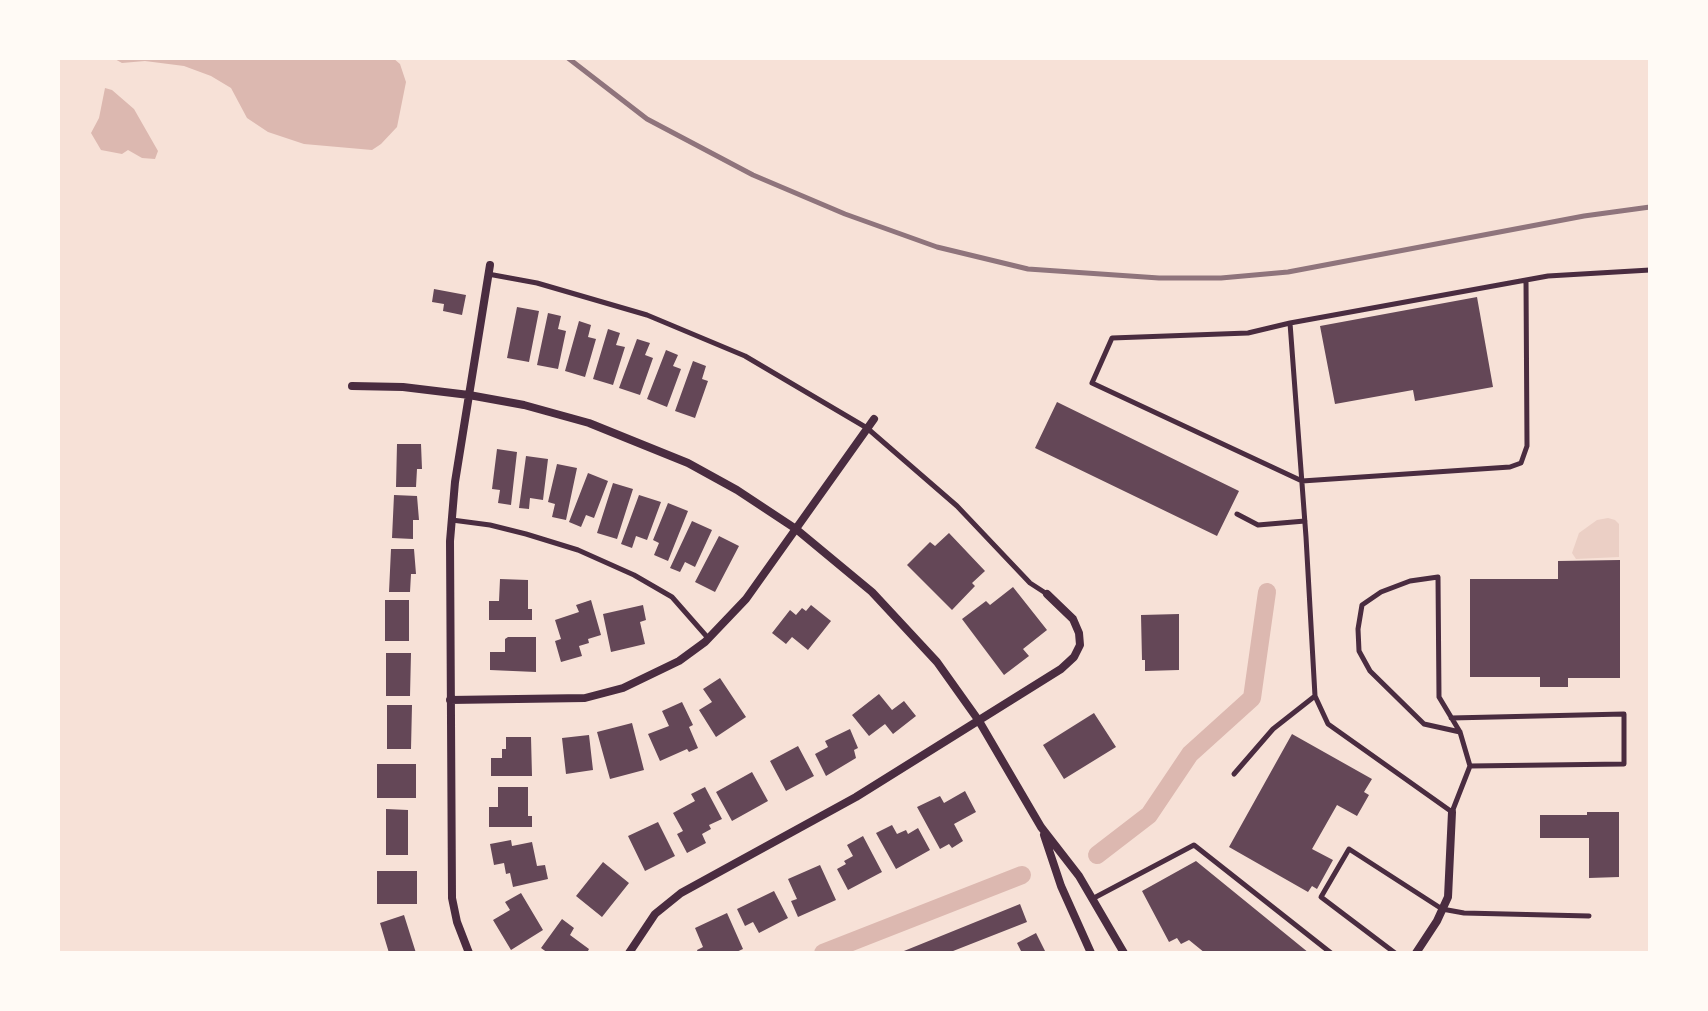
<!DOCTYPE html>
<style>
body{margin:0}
#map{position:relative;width:1708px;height:1011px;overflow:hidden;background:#f7e1d7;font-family:Mulish,sans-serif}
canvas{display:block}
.frame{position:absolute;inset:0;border:60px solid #fffaf5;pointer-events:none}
</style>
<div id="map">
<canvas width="1708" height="1011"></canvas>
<div class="frame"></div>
</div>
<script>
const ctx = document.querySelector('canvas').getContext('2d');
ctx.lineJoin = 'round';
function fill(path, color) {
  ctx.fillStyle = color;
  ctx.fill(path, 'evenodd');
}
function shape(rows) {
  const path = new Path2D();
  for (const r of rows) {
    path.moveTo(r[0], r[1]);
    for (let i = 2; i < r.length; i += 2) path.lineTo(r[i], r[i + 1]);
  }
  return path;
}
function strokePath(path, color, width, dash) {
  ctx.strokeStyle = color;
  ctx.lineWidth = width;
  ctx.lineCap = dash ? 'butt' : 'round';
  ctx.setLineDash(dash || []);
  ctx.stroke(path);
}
fill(shape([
 [1608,518,1615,520,1619,524,1619,557,1576,559,1572,553,1579,533,1597,520]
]), '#ebcfc5');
fill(shape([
 [113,58,393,58,400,64,406,82,397,127,381,144,372,150,304,144,268,132,247,118,231,88,211,76,184,66,145,61,122,63],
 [105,88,112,90,134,109,158,151,155,159,142,158,128,150,122,154,101,150,91,133,99,118]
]), '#dcb8b0');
strokePath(shape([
 [1097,855,1149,815,1190,754,1252,698,1267,592],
 [823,953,1022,875]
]), '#dcb8b0', 18);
fill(shape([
 [434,289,466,295,462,315,443,311,444,304,432,302],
 [1477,297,1493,387,1415,401,1413,390,1335,404,1320,326],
 [517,307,539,311,529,362,507,358],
 [548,313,561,316,558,329,566,331,558,369,537,365],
 [579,321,591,325,588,337,596,339,585,377,565,371],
 [608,329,620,333,616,345,625,347,613,385,593,379],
 [637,339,650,343,645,355,653,358,640,395,619,388],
 [666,350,678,355,673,366,681,369,667,407,647,399],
 [693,361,706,366,702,379,708,381,695,418,675,411],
 [1057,402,1239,491,1217,536,1035,448],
 [397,444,421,444,422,469,417,469,416,487,396,487],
 [497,449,517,452,511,505,498,503,500,490,492,489],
 [526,456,548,459,543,500,530,498,529,509,519,508],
 [557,464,577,468,566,520,552,517,555,504,548,502],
 [588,473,608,481,594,518,586,515,581,527,569,522],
 [613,483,633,489,617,539,597,533],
 [394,495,417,496,419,520,413,520,413,539,392,538],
 [639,495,661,502,647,540,636,536,632,548,621,544],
 [668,503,688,511,668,561,654,555,659,543,653,540],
 [692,521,712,530,695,567,685,562,680,572,670,568],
 [949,533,985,571,972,583,975,586,952,610,907,565,930,542,935,546],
 [719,536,739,546,715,592,695,582],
 [391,549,414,549,416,574,411,574,410,592,389,592],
 [1620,560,1620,678,1568,678,1568,687,1540,687,1540,677,1470,677,1470,579,1558,579,1558,561],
 [500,579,528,580,528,609,532,609,532,620,489,620,489,601,499,601],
 [1013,587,1047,630,1023,649,1029,656,1004,675,962,619,986,601,990,605],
 [385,600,409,600,409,641,385,641],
 [591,600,601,635,588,639,589,643,579,646,582,656,561,662,555,641,561,639,555,620,579,612,576,605],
 [643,605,646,620,640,622,645,644,611,652,603,614],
 [811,605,831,621,808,650,792,637,786,644,772,633,790,610,796,615,802,608,806,611],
 [1179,614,1179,670,1145,671,1145,660,1142,660,1141,615],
 [508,637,536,637,536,672,490,670,490,652,505,652,505,639],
 [386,653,411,653,410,696,386,696],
 [720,678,746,717,716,737,699,710,712,702,703,689],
 [879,694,892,710,904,701,916,716,893,734,885,724,869,736,852,715],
 [682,702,693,725,689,727,698,748,689,752,687,749,660,761,648,734,669,726,662,711],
 [387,705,412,705,411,749,387,749],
 [1094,713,1116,747,1064,779,1043,745],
 [632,723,644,770,610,779,597,732],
 [850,729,858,748,854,750,856,758,826,776,815,754,828,747,825,741],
 [1292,734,1372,779,1364,792,1369,795,1357,816,1337,805,1312,849,1333,860,1317,889,1312,886,1308,892,1229,847],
 [589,735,593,770,566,774,562,738],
 [506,737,531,737,532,776,491,776,491,758,502,758,502,749,506,749],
 [798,746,814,776,786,791,770,761],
 [377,764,416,764,416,798,377,798],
 [752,772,768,801,732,821,716,792],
 [498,787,528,787,528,816,532,816,532,827,489,827,489,807,498,807],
 [705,787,722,819,709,825,711,829,702,834,706,843,687,853,677,834,683,831,673,813,695,801,691,794],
 [965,791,976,812,954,824,963,841,952,848,949,844,940,849,917,807,940,796,944,803],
 [386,809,408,810,408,855,386,855],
 [1587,812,1619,812,1619,877,1589,878,1589,838,1540,838,1540,815,1587,815],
 [658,822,675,856,645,871,628,836],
 [892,825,897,834,906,830,908,834,918,828,930,850,896,869,876,833],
 [863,836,882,872,848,890,837,869,846,864,844,861,853,856,847,845],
 [511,840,512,846,532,842,537,866,545,865,548,879,513,887,510,873,506,874,504,863,494,865,490,844],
 [1196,861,1309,953,1205,953,1189,940,1181,944,1177,938,1169,942,1142,891],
 [603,862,629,883,602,917,576,896],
 [820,865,836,900,798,917,791,901,797,899,788,879],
 [377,871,417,871,417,904,377,904],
 [774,891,788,918,759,933,753,922,745,926,737,909],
 [521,893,543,930,511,950,493,920,510,910,505,902],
 [1020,904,1027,922,948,953,899,953],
 [727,913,743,949,734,953,698,953,697,950,703,947,695,928],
 [404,915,416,953,389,953,380,923],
 [562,919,574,928,570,935,589,949,587,953,548,953,541,948],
 [1036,933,1046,953,1022,953,1017,943]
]), '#644757');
strokePath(shape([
 [488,274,537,283,647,315,745,356,867,428,957,506,1030,583,1047,594],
 [1290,323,1248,333,1112,338,1092,383,1302,481,1510,467,1521,463,1527,446,1526,280],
 [1237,514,1258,525,1305,521],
 [452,520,490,525,526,534,578,550,634,575,672,597,708,638],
 [1451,718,1624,714,1624,764,1470,766],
 [1460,732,1424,724,1370,671,1359,651,1358,629,1362,605,1381,592,1410,581,1438,577,1439,697,1460,732,1470,766,1452,812,1328,724,1315,696,1306,537,1290,323,1548,276,1650,270],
 [1234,774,1273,729,1315,696],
 [1092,899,1194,845,1331,953],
 [1395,953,1321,897,1349,849,1442,909,1464,913,1589,916]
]), '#4a2c40', 5);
strokePath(shape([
 [352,386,403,387,469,395,524,405,589,423,688,463,737,490,796,529,872,592,937,662,979,721,1041,827,1079,876,1124,953],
 [450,700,585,698,623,688,679,661,705,642,746,599,874,419],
 [1044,835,1061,886,1091,953],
 [469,953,457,922,452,898,450,541,455,482,490,265],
 [629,953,655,914,681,893,856,797,1061,669,1074,657,1080,645,1079,633,1073,619,1047,594],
 [1416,953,1437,921,1448,897,1452,812]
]), '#4a2c40', 8);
strokePath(shape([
 [568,58,647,119,753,175,845,214,937,247,1028,269,1159,278,1221,278,1288,272,1584,216,1650,207]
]), '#8f747c', 5);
</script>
